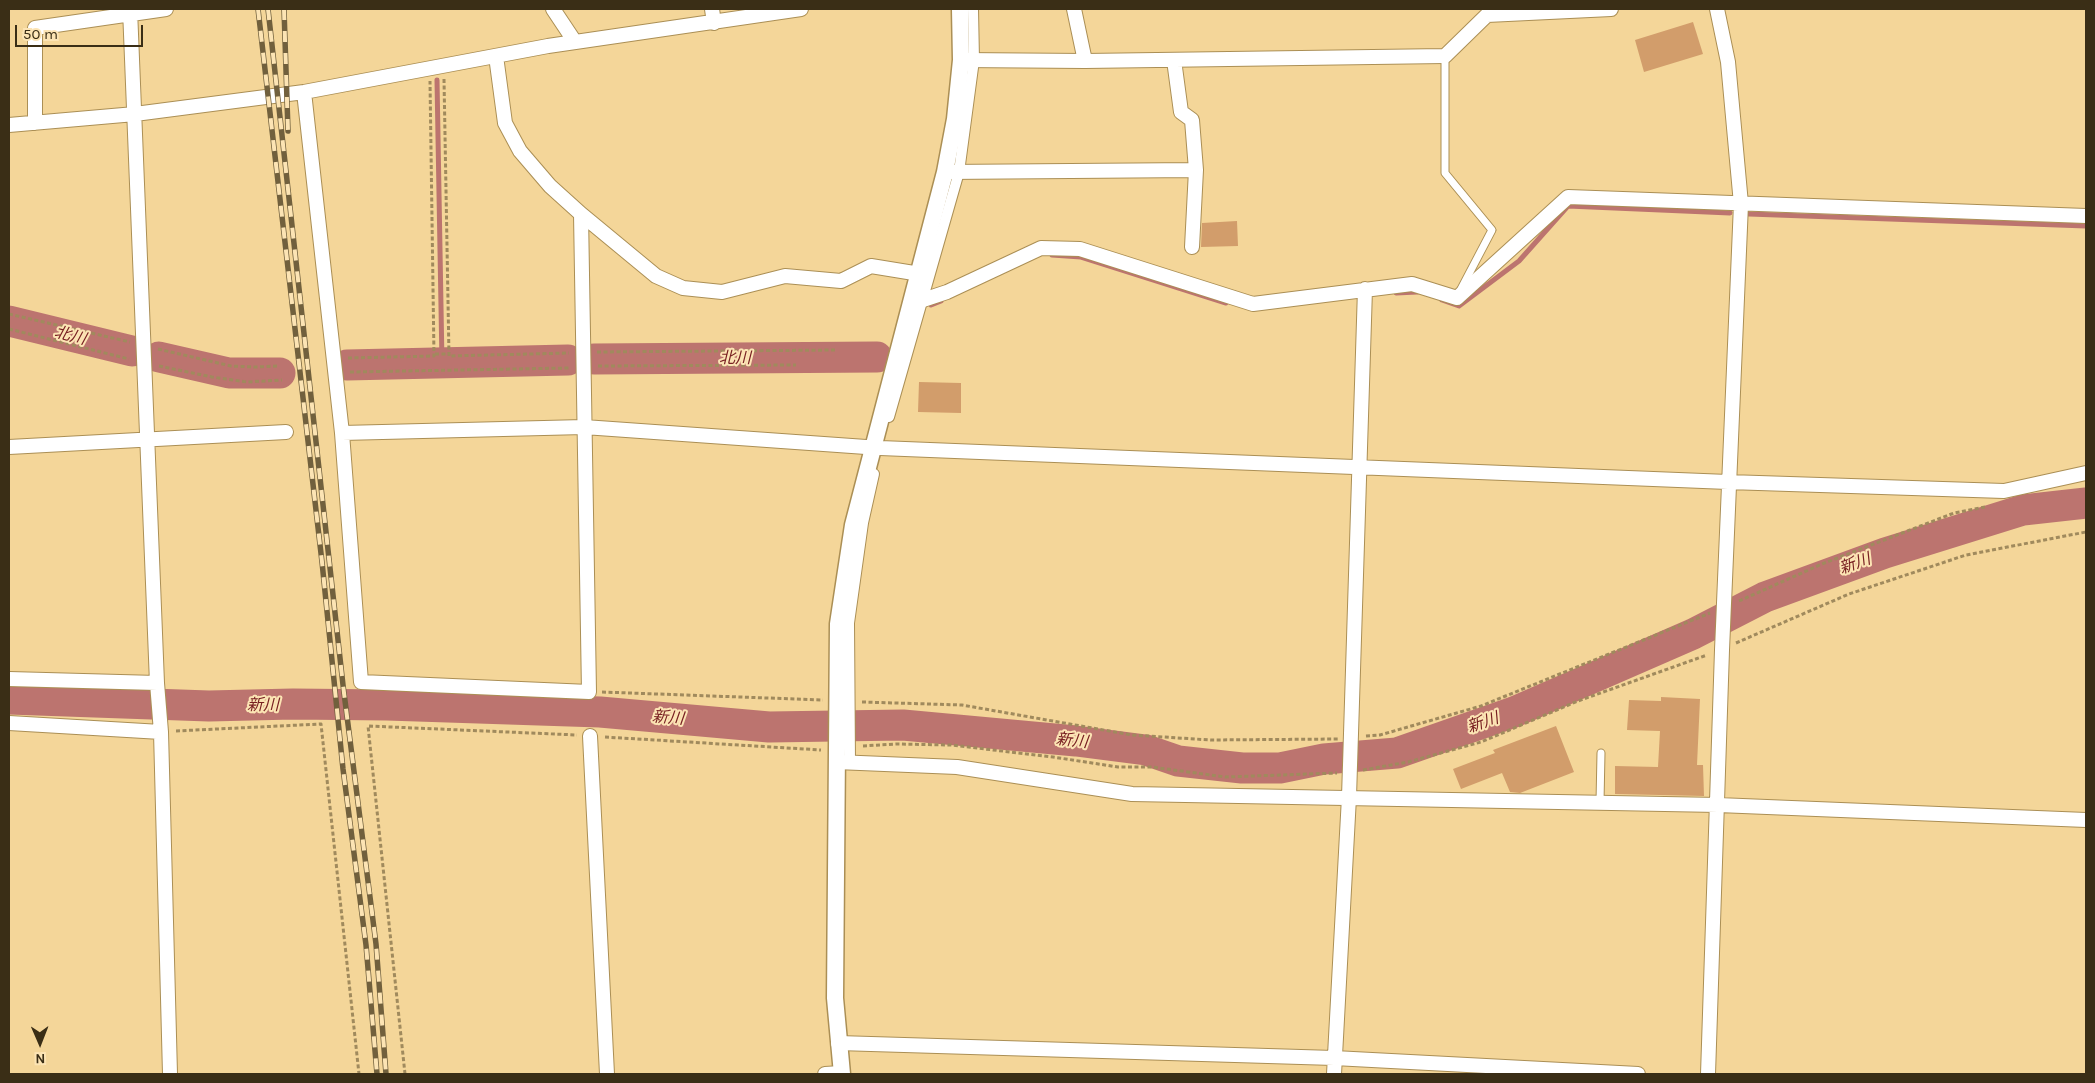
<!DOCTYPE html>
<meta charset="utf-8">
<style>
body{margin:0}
#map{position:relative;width:2095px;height:1083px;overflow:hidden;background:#f4d699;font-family:Karla,sans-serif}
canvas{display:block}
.frame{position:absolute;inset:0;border:10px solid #3a2e16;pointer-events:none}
.north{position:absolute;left:15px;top:1018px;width:50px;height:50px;-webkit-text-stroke:4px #fce4b4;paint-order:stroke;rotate:179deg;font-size:14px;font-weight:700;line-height:20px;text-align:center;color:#3a2e16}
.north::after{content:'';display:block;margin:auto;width:18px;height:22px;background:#3a2e16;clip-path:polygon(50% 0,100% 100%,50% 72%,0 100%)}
.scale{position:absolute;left:15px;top:25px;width:128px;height:22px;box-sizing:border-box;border:2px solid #3a2e16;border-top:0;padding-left:6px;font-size:15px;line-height:18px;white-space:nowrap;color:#3a2e16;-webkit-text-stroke:4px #fce4b4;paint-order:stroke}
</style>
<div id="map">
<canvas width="2095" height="1083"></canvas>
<div class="frame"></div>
<div class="north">N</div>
<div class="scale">50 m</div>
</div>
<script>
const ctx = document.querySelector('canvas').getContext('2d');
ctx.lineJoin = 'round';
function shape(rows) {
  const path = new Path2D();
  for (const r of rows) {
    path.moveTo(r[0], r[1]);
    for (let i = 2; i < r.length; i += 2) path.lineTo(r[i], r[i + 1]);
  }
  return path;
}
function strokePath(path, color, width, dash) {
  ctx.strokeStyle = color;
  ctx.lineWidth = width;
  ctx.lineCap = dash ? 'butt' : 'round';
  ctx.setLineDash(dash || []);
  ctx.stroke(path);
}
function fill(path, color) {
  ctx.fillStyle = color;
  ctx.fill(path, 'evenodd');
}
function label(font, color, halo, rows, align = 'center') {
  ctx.font = font + ' Karla,"Noto Sans JP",sans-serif';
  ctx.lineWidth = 4;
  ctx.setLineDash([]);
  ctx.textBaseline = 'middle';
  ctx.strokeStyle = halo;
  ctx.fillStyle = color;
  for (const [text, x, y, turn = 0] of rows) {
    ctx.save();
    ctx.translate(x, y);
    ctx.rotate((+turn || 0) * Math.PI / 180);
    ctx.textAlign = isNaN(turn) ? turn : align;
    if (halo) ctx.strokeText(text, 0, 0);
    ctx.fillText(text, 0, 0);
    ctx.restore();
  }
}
strokePath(shape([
 [437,80,442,363],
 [1749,214,2086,226],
 [1052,255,1081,257,1226,303],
 [1396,293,1417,292],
 [1442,300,1459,306,1519,261,1568,206,1730,213],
 [931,305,941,301]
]), '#bc746f', 5);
strokePath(shape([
 [9,321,132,351],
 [159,357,229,373,280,373],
 [594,359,877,357],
 [347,365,568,360],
 [9,699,209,706,293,704,387,705,600,712,769,727,903,725,1076,741,1146,750,1178,761,1242,768,1280,768,1324,759,1397,753,1514,712,1693,634,1765,597,1885,553,2023,510,2086,503]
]), '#bc746f', 31);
fill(shape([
 [1693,22,1703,54,1644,72,1635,40],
 [1237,221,1238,246,1201,247,1202,223],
 [919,382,961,383,961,413,918,412],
 [1661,697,1700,699,1697,765,1703,765,1704,796,1615,794,1615,766,1658,767,1660,731,1627,730,1629,700,1661,701],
 [1556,726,1574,772,1520,793,1510,792,1502,773,1461,789,1453,769,1495,753,1493,750]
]), '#d29d6b');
const service = shape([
 [1445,56,1445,173,1492,230,1461,289],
 [1600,802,1601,753]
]);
const pedestrian = shape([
 [889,417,959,172,974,60,973,9],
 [850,762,849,623,863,523,874,474]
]);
const minor = shape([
 [130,9,157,683,161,732,170,1074],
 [553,9,575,42],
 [712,9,714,23],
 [1074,9,1085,61],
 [961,60,1085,61,1445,56,1487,15,1611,9],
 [1174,60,1181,112,1192,120,1196,170,1192,247],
 [304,92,342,433,361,682,589,692,581,214,550,186,520,151,505,123,496,56],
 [35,123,35,28,166,9],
 [9,125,135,114,304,92,548,46,801,9],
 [945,172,1196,170],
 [581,214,656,276,683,288,722,292,785,276,841,281,871,266,920,274],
 [913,298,923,300,947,292,1041,248,1080,249,1253,304,1412,284,1457,298,1568,197,2086,216],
 [342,433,584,427,880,448,1728,482,2004,491,2086,473],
 [9,447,286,432],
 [9,679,157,683],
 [9,723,161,732],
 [590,736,607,1074],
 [836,762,957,767,1132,794,1718,805,2086,820],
 [838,1043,1334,1058,1638,1074],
 [825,1074,841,1073],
 [1334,1074,1349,797,1365,289],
 [1708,1074,1722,650,1741,204,1728,62,1717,9]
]);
const tertiary = shape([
 [842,1074,835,998,838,624,853,525,945,172,955,119,961,60,960,9]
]);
strokePath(service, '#ab8f55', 9);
strokePath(pedestrian, '#ab8f55', 12);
strokePath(minor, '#ab8f55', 16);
strokePath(tertiary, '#ab8f55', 19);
strokePath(shape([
 [444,79,449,356,569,353],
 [9,314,130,342],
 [9,329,129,359],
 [158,349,231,366,255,367,279,366],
 [597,352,837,350],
 [435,354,449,354],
 [348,358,434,356,430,81],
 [159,366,212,377,247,382,282,380],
 [598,366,796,365],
 [350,372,569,368],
 [1739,601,1822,564,1954,513,1985,507],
 [1736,643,1849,594,1966,555,2086,532],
 [602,692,823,700],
 [862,702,962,705,1132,735,1211,740,1338,739],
 [176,731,321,724,359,1074],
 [1366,736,1380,735,1481,706,1710,613],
 [605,737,821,750],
 [863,746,896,744,951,745,1053,757,1118,767,1152,767,1225,777,1337,773],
 [1363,770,1408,762,1481,742,1578,701,1707,655],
 [405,1074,368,726,577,735]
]), '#a08a5d', 3, [4, 2.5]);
strokePath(service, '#fff', 7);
strokePath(pedestrian, '#fff', 10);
strokePath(minor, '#fff', 14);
strokePath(tertiary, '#fff', 16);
const rail = shape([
 [258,9,322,562,343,769,366,945,377,1074],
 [268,9,343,685,376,944,386,1074],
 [284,9,288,131]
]);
strokePath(rail, '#71603d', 5.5);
strokePath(rail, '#fce4b4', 4, [11]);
label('italic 16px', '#782022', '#fce4b4', [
 ["北川",70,336,14],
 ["北川",735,358],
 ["新川",1855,564,-20],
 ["新川",263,705],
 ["新川",668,718,5],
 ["新川",1483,723,-19],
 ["新川",1072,741,6]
]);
</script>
